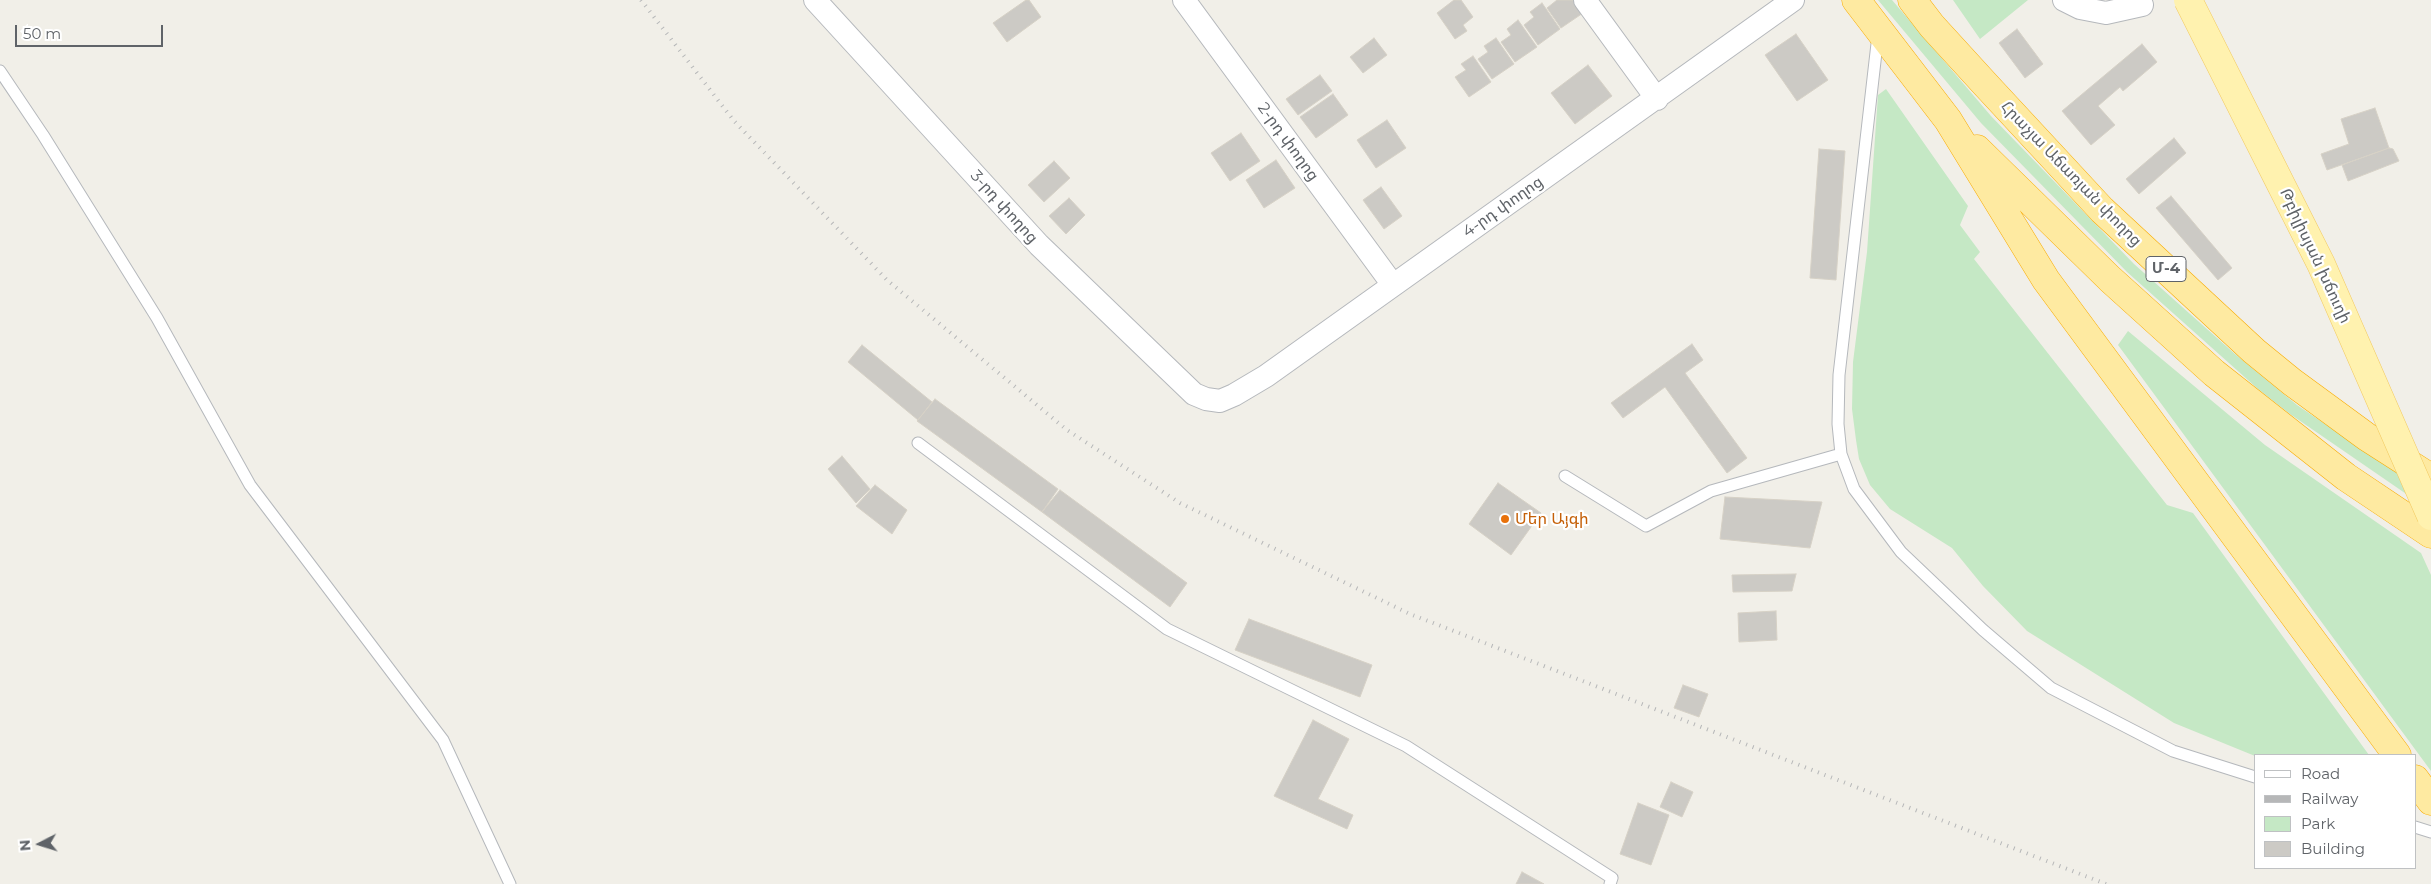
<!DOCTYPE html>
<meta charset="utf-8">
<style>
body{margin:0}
#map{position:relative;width:2431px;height:884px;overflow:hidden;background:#f1efe8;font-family:Montserrat,sans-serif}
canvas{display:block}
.legend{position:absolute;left:2254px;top:754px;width:162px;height:115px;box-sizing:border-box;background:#fff;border:1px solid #bfc1c3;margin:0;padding:6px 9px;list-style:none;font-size:15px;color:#5f6368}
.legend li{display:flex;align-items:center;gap:10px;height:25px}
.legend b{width:25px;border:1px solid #bfc1c3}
.north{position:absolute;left:15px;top:819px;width:50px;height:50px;-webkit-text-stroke:4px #fff;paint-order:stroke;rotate:265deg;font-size:14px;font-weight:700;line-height:20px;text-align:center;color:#5f6368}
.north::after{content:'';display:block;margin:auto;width:18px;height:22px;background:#5f6368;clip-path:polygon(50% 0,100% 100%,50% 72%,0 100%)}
.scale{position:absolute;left:15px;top:25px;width:148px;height:22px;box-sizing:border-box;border:2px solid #5f6368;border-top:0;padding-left:6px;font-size:15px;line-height:18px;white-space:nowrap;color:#5f6368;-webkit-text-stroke:4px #fff;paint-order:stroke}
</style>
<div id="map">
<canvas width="2431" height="884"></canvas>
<ul class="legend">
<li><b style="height:6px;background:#fff"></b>Road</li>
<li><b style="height:6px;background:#b6b7b8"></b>Railway</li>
<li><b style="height:14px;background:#c5e8c5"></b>Park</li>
<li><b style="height:14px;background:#cccac5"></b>Building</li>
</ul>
<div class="north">N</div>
<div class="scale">50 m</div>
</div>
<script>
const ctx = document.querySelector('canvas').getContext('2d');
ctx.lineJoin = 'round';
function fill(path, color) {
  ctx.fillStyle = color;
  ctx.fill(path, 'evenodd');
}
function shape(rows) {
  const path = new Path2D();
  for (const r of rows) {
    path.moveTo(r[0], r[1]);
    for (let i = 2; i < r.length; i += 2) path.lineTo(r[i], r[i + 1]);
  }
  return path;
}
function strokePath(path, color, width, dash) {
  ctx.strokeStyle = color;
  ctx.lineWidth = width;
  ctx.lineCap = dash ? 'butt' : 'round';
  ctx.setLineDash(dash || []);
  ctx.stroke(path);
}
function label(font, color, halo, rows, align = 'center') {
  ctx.font = font + ' Montserrat,"Noto Sans Armenian",sans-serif';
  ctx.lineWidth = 4.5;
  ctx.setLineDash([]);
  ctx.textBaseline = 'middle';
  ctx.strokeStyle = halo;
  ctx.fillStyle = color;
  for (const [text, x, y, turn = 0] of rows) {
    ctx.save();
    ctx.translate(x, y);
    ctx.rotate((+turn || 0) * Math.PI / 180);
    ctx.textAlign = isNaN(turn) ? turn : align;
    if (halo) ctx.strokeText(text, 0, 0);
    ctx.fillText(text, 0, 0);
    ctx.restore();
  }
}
fill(shape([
 [1878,0,1892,0,1991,116,2134,264,2235,354,2297,405,2431,496,2431,511,2290,414,2258,389,2127,272,1981,123],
 [1953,0,2028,0,1980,39],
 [1886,89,1968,206,1960,225,1980,252,1974,259,2167,505,2193,513,2369,755,2255,756,2174,723,2027,631,1983,586,1952,548,1890,509,1870,485,1859,459,1856,440,1852,409,1853,362,1867,252,1878,95],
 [2128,331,2265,445,2421,553,2431,575,2431,771,2118,345]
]), '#c5e8c5');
const building = shape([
 [1026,0,1029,0,1041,17,1007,42,993,23,1026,0],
 [1454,0,1461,0,1473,17,1463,25,1467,31,1455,39,1437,13,1454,0],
 [1557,0,1574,0,1583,13,1561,28,1547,8,1557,0],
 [1542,3,1560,29,1538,45,1524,25,1534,17,1530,12,1542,3],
 [1518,20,1537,47,1515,62,1501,42,1511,35,1507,29,1518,20],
 [2017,29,2043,64,2025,78,1999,43,2017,29],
 [1796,34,1828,80,1797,101,1765,55,1796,34],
 [1374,38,1387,55,1363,73,1350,57,1374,38],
 [1496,38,1514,64,1492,79,1478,59,1488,52,1484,46,1496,38],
 [2142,44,2157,62,2123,91,2120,87,2098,106,2115,125,2091,145,2062,111,2142,44],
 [1473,56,1491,82,1469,97,1455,77,1466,70,1461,64,1473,56],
 [1588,65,1612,96,1575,124,1551,93,1588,65],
 [1320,75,1332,91,1298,115,1286,99,1320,75],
 [1333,94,1348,115,1316,138,1300,117,1333,94],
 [2375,108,2389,148,2327,170,2321,154,2349,144,2341,119,2375,108],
 [1387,120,1406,148,1376,168,1357,140,1387,120],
 [1241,133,1260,161,1230,181,1211,153,1241,133],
 [2174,138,2186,153,2139,194,2126,179,2174,138],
 [2389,148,2393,149,2399,161,2348,181,2342,165,2389,148],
 [1819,149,1845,151,1836,280,1810,278,1819,149],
 [1276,160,1295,188,1264,208,1246,180,1276,160],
 [1054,161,1070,178,1044,202,1028,185,1054,161],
 [1381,187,1402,216,1384,229,1363,200,1381,187],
 [2171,196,2232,268,2218,280,2156,208,2171,196],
 [1069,198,1085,215,1066,234,1049,216,1069,198],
 [1692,344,1703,360,1685,373,1747,458,1727,473,1665,387,1623,418,1611,403,1692,344],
 [862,345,932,402,918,420,848,362,862,345],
 [935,399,1058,489,1042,512,917,421,935,399],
 [842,456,870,489,856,503,828,469,842,456],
 [1498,483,1541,513,1511,555,1469,524,1498,483],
 [875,485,907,510,892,534,856,506,875,485],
 [1060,490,1187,583,1170,607,1042,512,1060,490],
 [1725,497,1822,502,1810,548,1720,539,1725,497],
 [1796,574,1792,591,1733,592,1732,575,1796,574],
 [1776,611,1777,640,1739,642,1738,613,1776,611],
 [1249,619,1372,665,1360,697,1235,650,1249,619],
 [1683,685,1708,694,1699,717,1674,708,1683,685],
 [1313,720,1349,739,1318,799,1353,815,1347,829,1274,796,1313,720],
 [1671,782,1693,792,1682,817,1660,807,1671,782],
 [1638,803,1669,815,1651,865,1620,854,1638,803],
 [1522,872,1544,884,1516,884,1522,872]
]);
fill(building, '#cccac5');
strokePath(building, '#d6d1c6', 1);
const service = shape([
 [1878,35,1839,375,1838,424,1841,454,1854,489,1901,552,1983,630,2051,688,2173,751,2255,777],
 [0,71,43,135,157,318,250,485,443,740,510,884],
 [918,443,1167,629,1406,746,1612,878,1610,884],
 [1565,476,1646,526,1711,491,1841,454],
 [2415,827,2431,832]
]);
const minor = shape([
 [815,0,1039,245,1194,394,1206,399,1220,401,1234,395,1266,376,1793,0],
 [1184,0,1393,285],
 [1585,0,1657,99],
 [2064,0,2080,8,2106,13,2142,5]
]);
const trunk = shape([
 [1856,0,1948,120,2046,280,2397,755],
 [1912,0,1932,26,1985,84,2102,210,2254,351,2292,382,2367,437,2431,478],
 [1977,149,2110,279,2214,373,2346,477,2431,534],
 [2415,779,2431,801]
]);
strokePath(service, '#b5b8bc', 13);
strokePath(minor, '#b5b8bc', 24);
strokePath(trunk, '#f9ab00', 29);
strokePath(service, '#fff', 11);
strokePath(minor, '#fff', 22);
strokePath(trunk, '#feeaa1', 28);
strokePath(shape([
 [641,0,734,121,887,280,1067,430,1180,503,1410,614,2106,884]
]), '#b6b7b8', 4, [1, 6]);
const primaryBridge = shape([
 [2188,0,2321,264,2431,516]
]);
strokePath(primaryBridge, '#f2c960', 29, []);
strokePath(primaryBridge, '#fff2af', 28);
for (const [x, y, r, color] of [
 [1505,519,5,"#e8710a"]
]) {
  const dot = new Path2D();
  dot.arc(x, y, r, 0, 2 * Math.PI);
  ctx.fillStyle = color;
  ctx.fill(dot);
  strokePath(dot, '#fff', 2);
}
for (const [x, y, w] of [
 [2166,269,40]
]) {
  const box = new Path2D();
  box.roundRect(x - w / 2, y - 12.5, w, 25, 4);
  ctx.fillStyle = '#fff';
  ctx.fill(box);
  strokePath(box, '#5f6368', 1);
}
label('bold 15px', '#5f6368', null, [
 ["Մ-4",2166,269]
]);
label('16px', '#5f6368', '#fff', [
 ["2-րդ փողոց",1288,142,54],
 ["Հրաչյա Աճառյան փողոց",2071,174,46],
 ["3-րդ փողոց",1004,207,48],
 ["4-րդ փողոց",1503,207,-35],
 ["Թբիլիսյան խճուղի",2315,256,65]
]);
label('16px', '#c56008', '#fff', [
 ["Մեր Այգի",1515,519]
], 'left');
</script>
